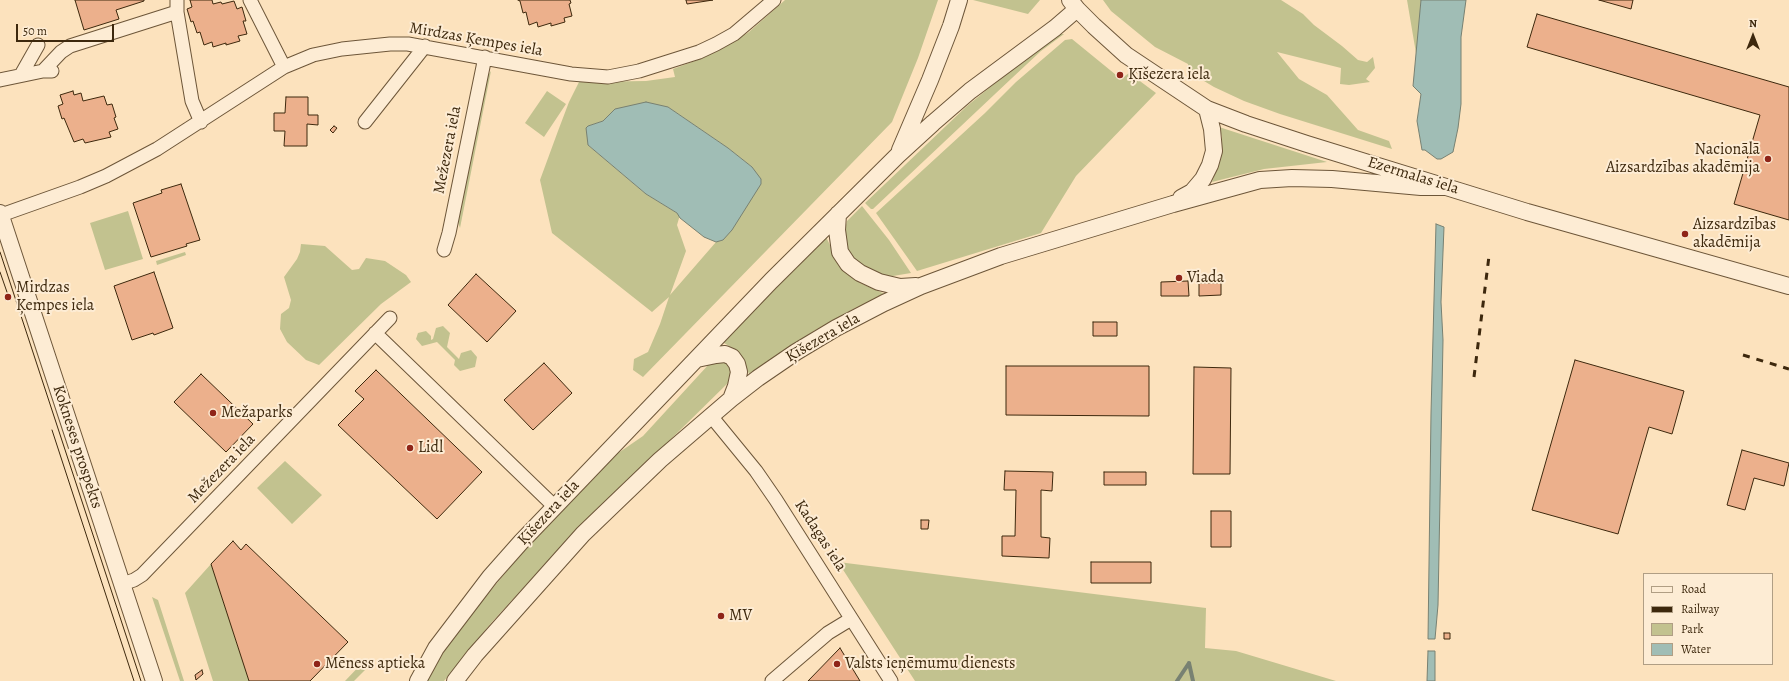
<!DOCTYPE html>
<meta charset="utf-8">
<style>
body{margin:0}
#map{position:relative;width:1789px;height:681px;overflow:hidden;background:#fce2bd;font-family:Alegreya,serif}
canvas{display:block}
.legend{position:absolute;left:1643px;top:573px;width:130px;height:92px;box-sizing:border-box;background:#fdecd4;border:1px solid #b09e84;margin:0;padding:5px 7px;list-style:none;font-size:12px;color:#3d280d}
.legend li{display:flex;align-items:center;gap:8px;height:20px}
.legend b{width:20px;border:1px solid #b09e84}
.north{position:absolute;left:1733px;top:16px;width:40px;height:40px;-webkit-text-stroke:3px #fdecd4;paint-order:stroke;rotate:0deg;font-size:11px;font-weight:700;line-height:16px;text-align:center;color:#3d280d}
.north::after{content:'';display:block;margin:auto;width:14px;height:18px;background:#3d280d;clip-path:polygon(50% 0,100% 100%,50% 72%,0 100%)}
.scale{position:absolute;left:16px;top:24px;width:98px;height:18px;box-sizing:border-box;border:2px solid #3d280d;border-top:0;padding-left:5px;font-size:12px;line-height:14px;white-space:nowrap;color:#3d280d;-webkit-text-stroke:3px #fdecd4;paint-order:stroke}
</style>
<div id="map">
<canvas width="1789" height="681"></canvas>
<ul class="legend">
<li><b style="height:5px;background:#fdecd4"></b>Road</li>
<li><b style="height:5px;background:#3d280d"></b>Railway</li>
<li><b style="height:11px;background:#c2c28f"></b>Park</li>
<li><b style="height:11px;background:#a0bdb5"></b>Water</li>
</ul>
<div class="north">N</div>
<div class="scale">50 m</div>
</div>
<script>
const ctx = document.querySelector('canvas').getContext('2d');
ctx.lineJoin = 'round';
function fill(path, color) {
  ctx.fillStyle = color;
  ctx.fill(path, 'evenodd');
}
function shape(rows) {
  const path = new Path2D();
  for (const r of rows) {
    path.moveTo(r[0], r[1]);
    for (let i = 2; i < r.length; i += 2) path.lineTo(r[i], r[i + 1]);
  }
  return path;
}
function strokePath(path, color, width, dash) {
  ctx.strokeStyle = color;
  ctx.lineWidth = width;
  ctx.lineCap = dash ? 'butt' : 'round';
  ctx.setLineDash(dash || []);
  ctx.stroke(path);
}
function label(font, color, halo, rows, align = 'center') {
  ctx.font = font + ' Alegreya,serif';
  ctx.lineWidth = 4;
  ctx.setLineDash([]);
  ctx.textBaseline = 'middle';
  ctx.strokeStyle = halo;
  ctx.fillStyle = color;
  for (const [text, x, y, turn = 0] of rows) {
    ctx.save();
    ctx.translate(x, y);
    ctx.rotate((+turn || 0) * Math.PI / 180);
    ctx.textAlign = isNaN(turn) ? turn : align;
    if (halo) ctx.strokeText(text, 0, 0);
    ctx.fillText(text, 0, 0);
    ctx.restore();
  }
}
fill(shape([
 [785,0,938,0,918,58,892,122,643,377,633,370,634,359,648,352,660,324,669,297,652,312,552,233,540,180,558,131,569,102,579,82,646,81,675,77,673,69,700,59,726,46,749,32],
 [668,107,728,148,752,167,723,240,716,242,670,295,686,251,677,225,680,215,646,194,588,145,588,126,603,121],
 [973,0,1040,0,1028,14],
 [1103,0,1281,0,1303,14,1314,25,1342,46,1358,60,1367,62,1373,57,1375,68,1366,79,1370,82,1349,85,1340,84,1341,68,1277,52,1299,79,1327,95,1358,130,1389,141,1392,149,1280,114,1244,101,1214,87,1189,72,1188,64,1155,47,1111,11],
 [1407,0,1421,0,1417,59],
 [1059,34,1064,34,1041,51,1012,78,873,209,871,209,865,203,967,106,1038,48],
 [1072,39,1121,79,1129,73,1156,93,1076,176,1041,233,917,271,876,213,985,113,1016,82,1065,40],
 [491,71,460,228,458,222,486,78],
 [547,91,566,104,544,137,525,123],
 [1219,127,1327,162,1264,169,1212,182,1221,157,1222,137],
 [862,206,889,240,911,273,893,276,879,275,859,266,846,251,844,233,847,221],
 [128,211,143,259,105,270,90,223],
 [826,237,842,269,860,283,885,294,855,308,817,329,749,374,742,357,736,350,724,343,724,341,823,238],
 [301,244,325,246,352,270,359,269,366,258,385,261,406,275,411,282,381,304,319,365,306,360,287,342,280,329,281,314,289,308,291,300,284,277,297,259,300,252],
 [185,252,186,255,157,265,156,261],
 [443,326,450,333,447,347,459,359,461,353,471,350,477,357,475,367,460,371,454,365,455,360,437,342,422,346,416,339,418,333,426,331,431,336,431,340,433,339,436,328],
 [716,361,726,362,730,367,732,374,731,380,555,553,492,622,444,681,425,681,442,653,477,607,542,529,611,458,643,436,710,363],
 [285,461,322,495,292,524,257,488],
 [838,562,1206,608,1205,648,1236,651,1336,681,915,681],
 [211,564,249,681,213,681,185,593],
 [152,597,158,600,184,681,180,681],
 [366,659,371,664,354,681,345,681]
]), '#c2c28f');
const water = shape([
 [1421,0,1466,0,1461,37,1461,104,1458,128,1453,152,1441,159,1437,159,1425,150,1422,150,1417,121,1421,94,1413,86,1421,0],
 [646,102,668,107,728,148,752,167,761,179,761,184,732,230,723,240,716,242,704,237,680,218,677,213,646,194,588,145,586,128,588,126,603,121,615,109,646,102],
 [1436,224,1444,227,1441,302,1443,340,1438,605,1435,639,1428,639,1431,413,1436,224],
 [1428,651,1435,651,1435,681,1427,681,1428,651]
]);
fill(water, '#a0bdb5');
strokePath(water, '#788172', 1);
strokePath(shape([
 [1189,663,1193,681],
 [1177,681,1189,663]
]), '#788172', 4);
const building = shape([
 [75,0,144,0,144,1,116,10,119,19,84,30,75,0],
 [190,0,212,0,213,4,221,2,222,4,234,1,237,9,242,7,246,21,243,21,247,34,238,36,240,41,226,45,226,43,213,47,212,42,204,45,200,32,197,33,193,21,191,22,187,9,192,7,190,0],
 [518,0,570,0,571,3,569,4,572,16,564,18,565,22,551,26,551,23,538,27,537,22,529,25,526,12,523,13,520,1,518,0],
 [686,0,713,0,687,4,686,0],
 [1599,0,1633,0,1631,9,1599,0],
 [1537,14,1789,87,1789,220,1734,204,1760,115,1527,47,1537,14],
 [73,91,74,95,81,93,83,101,104,96,107,105,112,104,116,117,114,118,118,129,109,132,111,137,85,143,83,139,74,142,64,118,62,119,58,106,63,104,60,95,73,91],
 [286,97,308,97,308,115,318,115,318,125,307,124,307,146,284,146,285,131,274,131,274,113,285,113,286,97],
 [334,126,337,128,333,133,330,130,334,126],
 [181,184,200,240,186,244,187,246,151,257,133,203,162,193,161,190,181,184],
 [154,272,173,328,154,335,153,333,132,340,114,286,154,272],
 [476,274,516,311,487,342,448,305,476,274],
 [1188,281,1189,296,1161,296,1161,282,1188,281],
 [1199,283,1221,283,1221,295,1199,296,1199,283],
 [1093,322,1117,322,1117,336,1093,336,1093,322],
 [1575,360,1684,391,1672,434,1649,427,1618,534,1532,510,1575,360],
 [544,363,572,393,533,430,504,400,544,363],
 [1006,366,1149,366,1149,416,1006,415,1006,366],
 [1194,367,1231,368,1230,474,1193,474,1194,367],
 [376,370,482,472,437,519,338,425,364,399,355,391,376,370],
 [201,374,253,424,226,452,174,402,201,374],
 [1742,450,1789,463,1784,486,1754,478,1745,510,1727,505,1742,450],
 [1005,471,1053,472,1052,491,1041,490,1041,537,1050,538,1049,558,1002,556,1002,536,1015,536,1016,490,1004,490,1005,471],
 [1104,472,1146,472,1146,485,1104,485,1104,472],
 [1211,511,1231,511,1231,547,1211,547,1211,511],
 [921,520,929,520,928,529,921,529,921,520],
 [233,541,241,550,246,544,348,642,310,681,249,681,211,564,233,541],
 [1091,562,1151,562,1151,583,1091,583,1091,562],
 [1444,633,1450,633,1450,639,1444,639,1444,633],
 [840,648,860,681,808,681,840,648],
 [202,670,203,674,196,680,195,675,202,670]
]);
fill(building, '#ecb08c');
strokePath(building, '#3d280d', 1);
const minor = shape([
 [177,0,177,12,192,101,201,122],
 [250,0,284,67],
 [43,71,61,52,70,46,177,12],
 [21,75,38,45],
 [0,80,43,71,52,71],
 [365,122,425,46],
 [1,215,80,187,106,176,157,149,284,67,313,55,342,49,390,44,408,44,571,74,608,77,639,71,699,52,716,44,734,34,774,0],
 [444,250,449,233,485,57],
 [375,333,554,506],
 [711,416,756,471,776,500,891,681],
 [122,584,134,580,142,575,390,318],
 [772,681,828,633,851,619]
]);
const tertiary = shape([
 [1070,0,1077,9,1094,26,1126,55,1207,109,1246,124,1307,144,1527,212,1789,286],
 [900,150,930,80,951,26,959,0],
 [1181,198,1192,192,1203,179,1210,165,1214,151,1212,129,1207,109],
 [0,213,154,681],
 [838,214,837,230,840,252,848,264,860,273,879,282,900,287,916,286],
 [697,359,716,355,725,354,732,357,737,364,739,372,736,386,731,399],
 [418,681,436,648,490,577,521,542,771,281,898,155,933,123,970,91,1055,28,1077,9],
 [455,681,475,655,583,534,660,460,731,399,758,378,796,352,836,328,884,303,921,286,1001,256,1173,204,1260,180,1292,178,1332,179,1421,187,1446,187]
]);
strokePath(minor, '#6d5639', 15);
strokePath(tertiary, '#6d5639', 18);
strokePath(minor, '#fdecd4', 13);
strokePath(tertiary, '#fdecd4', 16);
strokePath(shape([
 [0,252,141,681],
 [0,272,8,295],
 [52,430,134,681]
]), '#3d280d', 1);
strokePath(shape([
 [1743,355,1789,369],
 [1474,377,1489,256]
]), '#3d280d', 3, [7, 7]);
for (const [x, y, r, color] of [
 [1120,75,4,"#8f2418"],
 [1768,159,4,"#8f2418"],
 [1685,234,4,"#8f2418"],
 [1179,278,4,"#8f2418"],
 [8,297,4,"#8f2418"],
 [213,413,4,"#8f2418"],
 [410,448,4,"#8f2418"],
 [721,616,4,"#8f2418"],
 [317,664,4,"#8f2418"],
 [837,664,4,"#8f2418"]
]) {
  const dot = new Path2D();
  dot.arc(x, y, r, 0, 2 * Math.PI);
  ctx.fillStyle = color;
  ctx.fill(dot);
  strokePath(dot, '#fdecd4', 1.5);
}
label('16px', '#3d280d', '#fdecd4', [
 ["Mirdzas Ķempes iela",476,40,10],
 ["Mežezera iela",448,150,-79],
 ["Ezermalas iela",1413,176,17],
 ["Ķīšezera iela",823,338,-30],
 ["Kokneses prospekts",77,447,72],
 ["Mežezera iela",222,469,-46],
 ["Ķīšezera iela",549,513,-47],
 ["Kadagas iela",820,536,57]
]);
label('16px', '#3d280d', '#fdecd4', [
 ["Ķīšezera iela",1128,75],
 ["Nacionālā",1760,150,"right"],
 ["Aizsardzības akadēmija",1760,168,"right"],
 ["Aizsardzības",1693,225],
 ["akadēmija",1693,243],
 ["Viada",1187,278],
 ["Mirdzas",16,288],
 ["Ķempes iela",16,306],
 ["Mežaparks",221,413],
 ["Lidl",418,448],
 ["MV",729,616],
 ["Mēness aptieka",325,664],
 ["Valsts ieņēmumu dienests",845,664]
], 'left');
</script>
